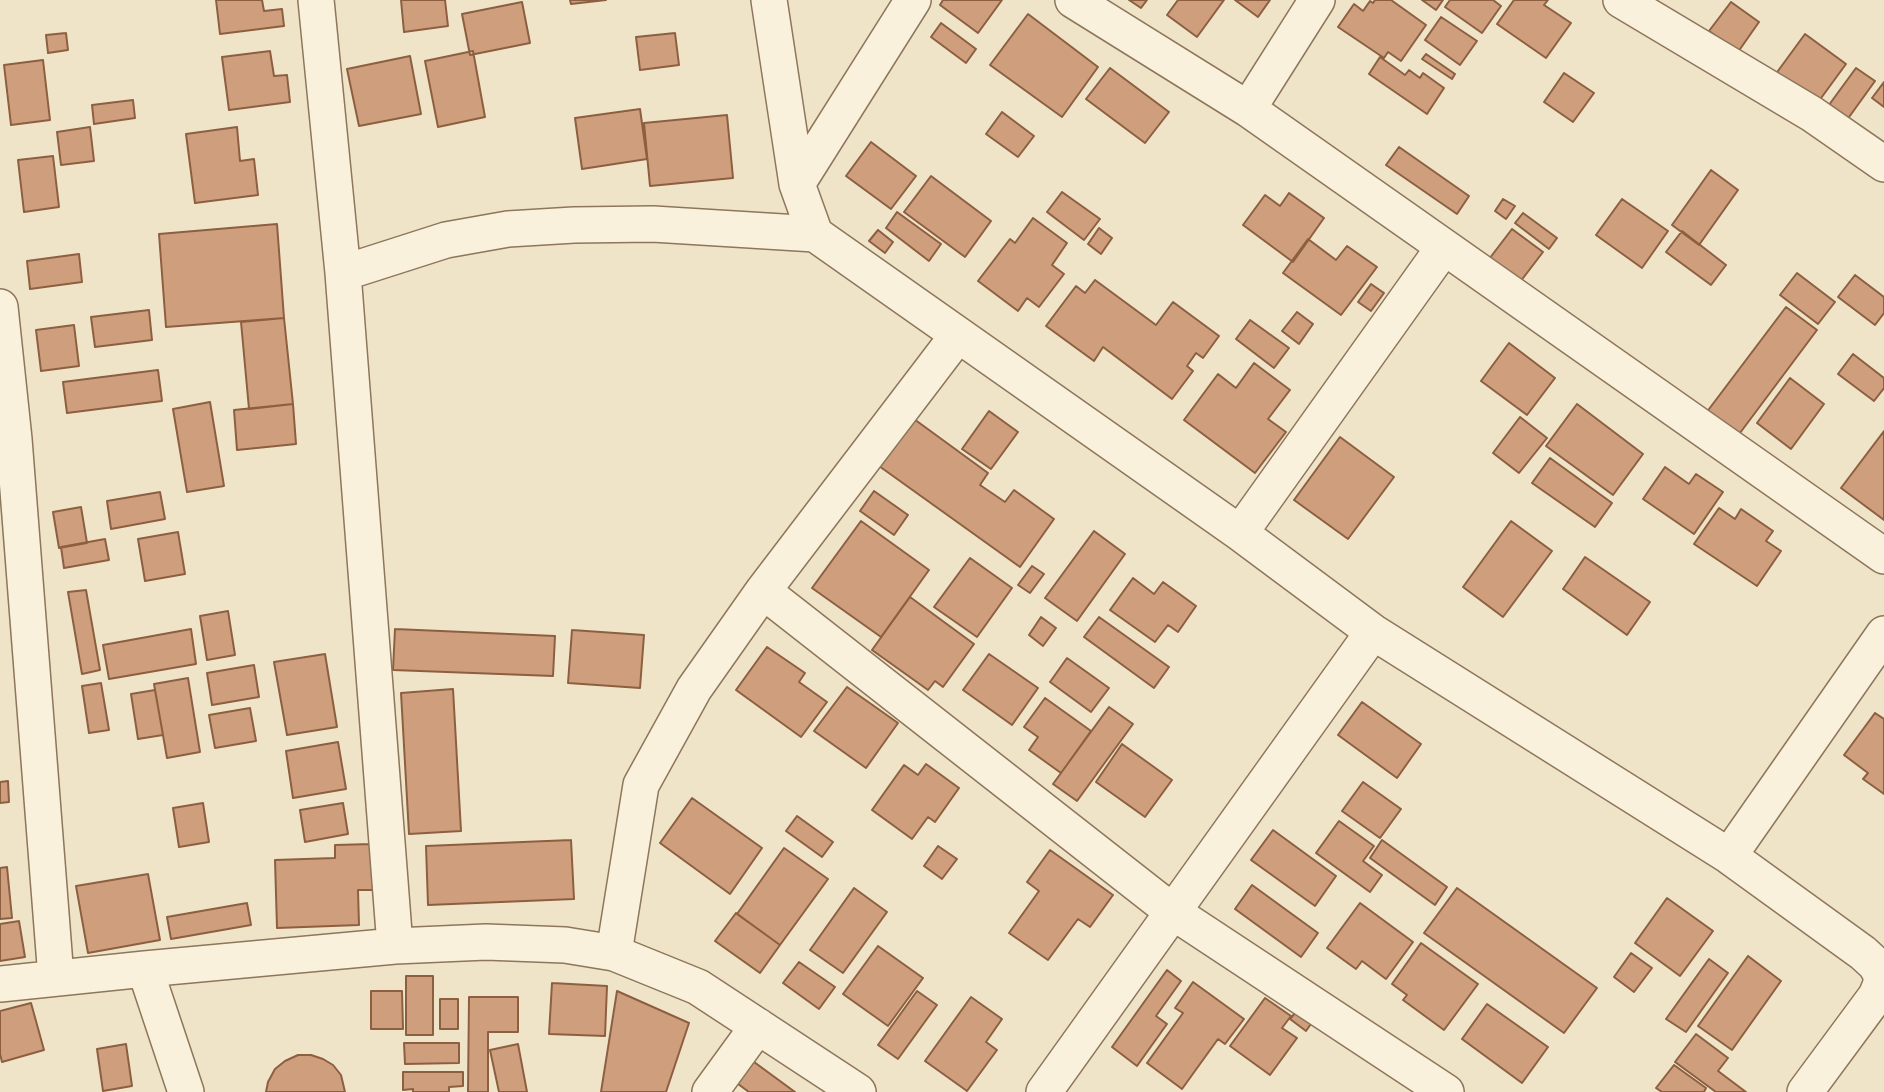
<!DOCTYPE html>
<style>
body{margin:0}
canvas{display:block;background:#f0e4c8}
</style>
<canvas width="1884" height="1092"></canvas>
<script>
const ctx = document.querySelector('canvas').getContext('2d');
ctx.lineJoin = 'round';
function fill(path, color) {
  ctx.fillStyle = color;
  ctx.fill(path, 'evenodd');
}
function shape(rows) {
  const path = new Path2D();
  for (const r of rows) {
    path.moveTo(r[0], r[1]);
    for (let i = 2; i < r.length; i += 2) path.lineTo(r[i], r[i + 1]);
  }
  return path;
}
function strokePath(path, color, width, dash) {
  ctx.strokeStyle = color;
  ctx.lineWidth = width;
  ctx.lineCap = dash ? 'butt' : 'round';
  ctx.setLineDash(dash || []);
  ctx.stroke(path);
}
const building = shape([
 [216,0,262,0,264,11,282,9,284,26,220,34,216,0],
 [401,0,445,0,448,26,404,32,401,0],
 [570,0,606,0,571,4,570,0],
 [943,0,1002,0,978,33,940,5,943,0],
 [1129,0,1147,0,1141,8,1129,0],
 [1178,0,1224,0,1197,37,1167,15,1178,0],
 [1235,0,1270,0,1258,17,1235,0],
 [1375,0,1391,0,1426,25,1401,61,1388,52,1384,58,1338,27,1354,4,1363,11,1370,1,1373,3,1375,0],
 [1422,0,1443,0,1436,10,1422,0],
 [1450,0,1493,0,1501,6,1482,33,1445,7,1450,0],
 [1514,0,1548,0,1544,5,1571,23,1546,58,1497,24,1514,0],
 [522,2,530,43,470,55,462,14,522,2],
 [1731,2,1759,22,1738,52,1709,31,1731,2],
 [1028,14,1098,67,1062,117,990,65,1028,14],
 [1441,17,1477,41,1460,65,1425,40,1441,17],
 [941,23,976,49,966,63,931,37,941,23],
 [66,33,68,50,48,53,46,35,66,33],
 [675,33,679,65,640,70,636,37,675,33],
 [1805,34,1846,64,1816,105,1775,75,1805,34],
 [270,51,274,76,287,75,290,102,229,110,222,57,270,51],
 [473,51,485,117,438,127,425,61,473,51],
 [1426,54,1455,74,1452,79,1422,59,1426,54],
 [410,56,421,114,359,126,347,69,410,56],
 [1380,57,1405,75,1409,70,1420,78,1423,73,1444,88,1427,114,1369,74,1380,57],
 [43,60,50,120,11,125,4,65,43,60],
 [1110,68,1169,112,1145,143,1086,99,1110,68],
 [1856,68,1875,81,1834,138,1815,124,1856,68],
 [1564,73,1594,93,1573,122,1544,102,1564,73],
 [1884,82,1884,107,1872,98,1884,82],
 [133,100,135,118,94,124,92,105,133,100],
 [640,109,647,159,582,169,575,118,640,109],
 [1002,112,1034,136,1018,157,986,134,1002,112],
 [727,115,733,178,650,186,644,123,727,115],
 [90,127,94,161,61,165,57,132,90,127],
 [237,127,240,161,254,159,258,195,195,203,186,134,237,127],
 [871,142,916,176,891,209,846,176,871,142],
 [1399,147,1469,196,1457,214,1386,165,1399,147],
 [53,156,59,207,24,212,18,160,53,156],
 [1711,170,1738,190,1699,245,1672,225,1711,170],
 [931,176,991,221,965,257,904,212,931,176],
 [1062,192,1100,219,1084,240,1047,212,1062,192],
 [1289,193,1324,218,1293,262,1243,225,1265,195,1280,206,1289,193],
 [1503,199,1515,206,1506,219,1495,211,1503,199],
 [1622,199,1668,231,1642,268,1596,235,1622,199],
 [897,212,941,244,929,261,886,228,897,212],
 [1523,213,1557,238,1549,249,1515,223,1523,213],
 [1033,218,1067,243,1052,265,1064,274,1039,307,1027,298,1018,311,978,281,1010,239,1015,243,1033,218],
 [277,224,284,318,166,327,159,234,277,224],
 [1099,228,1112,238,1101,254,1088,244,1099,228],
 [1512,229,1543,252,1517,286,1486,263,1512,229],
 [878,230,893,242,885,253,869,241,878,230],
 [1682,231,1726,265,1711,285,1666,252,1682,231],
 [1308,239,1336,260,1347,246,1377,267,1341,315,1283,273,1308,239],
 [79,254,82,282,30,289,27,261,79,254],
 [1797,273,1835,302,1818,324,1780,295,1797,273],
 [1855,275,1884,297,1884,313,1875,325,1838,297,1855,275],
 [1095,280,1156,325,1173,302,1219,336,1203,358,1196,353,1187,366,1193,371,1172,399,1103,347,1094,361,1046,326,1076,286,1085,293,1095,280],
 [1371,284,1384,293,1371,311,1358,302,1371,284],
 [1786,307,1817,330,1734,441,1703,417,1786,307],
 [149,310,152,340,95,347,91,317,149,310],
 [1297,312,1313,324,1299,344,1282,331,1297,312],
 [284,318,293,404,249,409,241,322,284,318],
 [1250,320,1289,348,1274,368,1236,339,1250,320],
 [74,325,79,366,41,371,36,330,74,325],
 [1509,343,1555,378,1527,415,1481,381,1509,343],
 [1853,354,1884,378,1884,388,1874,401,1838,374,1853,354],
 [1254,363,1290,390,1268,419,1286,432,1255,473,1184,420,1218,374,1236,388,1254,363],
 [158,370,162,401,67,413,63,382,158,370],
 [1790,378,1824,404,1791,449,1757,423,1790,378],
 [210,402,224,486,187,492,173,409,210,402],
 [293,404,296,444,237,450,234,410,293,404],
 [1577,404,1643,454,1613,495,1546,446,1577,404],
 [989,411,1018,432,991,469,962,449,989,411],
 [1520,417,1547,438,1519,473,1493,453,1520,417],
 [914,419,988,473,980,485,1005,502,1014,490,1054,519,1020,567,879,466,914,419],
 [1884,431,1884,520,1841,488,1884,431],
 [1340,437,1394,477,1348,539,1294,500,1340,437],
 [1550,458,1612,503,1595,527,1532,483,1550,458],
 [1665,467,1689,484,1696,474,1723,492,1694,534,1643,499,1665,467],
 [874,491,908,515,894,535,860,511,874,491],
 [160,492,165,519,111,529,107,501,160,492],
 [81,507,87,543,59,548,53,512,81,507],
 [1719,508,1735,519,1741,509,1773,531,1766,541,1781,551,1757,586,1694,544,1719,508],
 [861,521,929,570,881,637,812,588,861,521],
 [1511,521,1552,551,1503,617,1463,587,1511,521],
 [1094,531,1125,554,1077,621,1045,598,1094,531],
 [178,532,185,574,145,581,138,539,178,532],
 [105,539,109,560,64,568,61,547,105,539],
 [1585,557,1650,602,1627,635,1563,589,1585,557],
 [970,558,1012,588,977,637,934,607,970,558],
 [1032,566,1044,574,1030,593,1018,585,1032,566],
 [1133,578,1154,594,1163,582,1196,606,1178,632,1168,625,1155,642,1110,610,1133,578],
 [86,590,100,670,82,674,68,592,86,590],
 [910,597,974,644,943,687,935,681,928,690,872,650,910,597],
 [228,611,235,655,207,660,200,616,228,611],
 [1041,617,1056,628,1043,646,1029,635,1041,617],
 [1099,617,1169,667,1154,688,1084,637,1099,617],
 [191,629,196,664,109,679,103,645,191,629],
 [395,629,555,636,553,676,393,670,395,629],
 [572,630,644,635,640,688,568,683,572,630],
 [767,647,805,673,799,682,827,702,801,737,736,690,767,647],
 [325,654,337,727,287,735,274,662,325,654],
 [989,654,1038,688,1012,725,963,690,989,654],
 [1067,658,1109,688,1091,712,1050,682,1067,658],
 [254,665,259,697,212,705,207,673,254,665],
 [188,678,200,752,167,758,154,684,188,678],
 [101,683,109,730,89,733,82,686,101,683],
 [847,687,898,723,866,768,814,731,847,687],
 [453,689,461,831,409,834,401,693,453,689],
 [155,690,163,735,138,739,131,694,155,690],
 [1045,698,1091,731,1061,773,1029,750,1038,737,1024,727,1045,698],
 [1362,702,1421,744,1397,778,1338,735,1362,702],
 [1109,707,1133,724,1077,801,1053,784,1109,707],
 [250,708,256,741,215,748,209,715,250,708],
 [1875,713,1884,719,1884,794,1863,779,1868,773,1844,755,1875,713],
 [338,742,346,789,293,798,286,751,338,742],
 [1122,744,1172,780,1145,817,1096,782,1122,744],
 [926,764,959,788,935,822,928,817,912,839,872,810,904,765,918,775,926,764],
 [8,781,9,802,0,803,0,782,8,781],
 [1363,782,1401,809,1380,838,1342,811,1363,782],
 [692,798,762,848,730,894,660,843,692,798],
 [203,803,209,842,179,847,173,808,203,803],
 [343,803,348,834,305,842,300,810,343,803],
 [797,816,833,842,822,857,786,831,797,816],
 [1339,821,1374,846,1363,861,1382,875,1370,892,1316,853,1339,821],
 [1273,830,1336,876,1315,906,1251,860,1273,830],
 [571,840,574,899,428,905,426,846,571,840],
 [1382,840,1447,887,1435,905,1370,858,1382,840],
 [372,844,374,890,358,890,359,925,277,928,275,860,335,858,335,845,372,844],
 [938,846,957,859,942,879,924,866,938,846],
 [784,848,828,879,780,945,737,914,784,848],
 [1050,850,1113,895,1090,927,1078,919,1048,960,1009,933,1039,891,1027,882,1050,850],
 [7,867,12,918,0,919,0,868,7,867],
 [148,874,160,940,88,953,76,886,148,874],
 [1252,885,1318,933,1301,957,1235,909,1252,885],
 [854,888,887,912,843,973,810,950,854,888],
 [1457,888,1597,988,1564,1033,1424,933,1457,888],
 [1667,898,1713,931,1680,976,1635,943,1667,898],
 [247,903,251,925,171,939,167,917,247,903],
 [1360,903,1413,942,1386,979,1362,961,1356,969,1327,948,1360,903],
 [736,913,780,945,760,973,715,941,736,913],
 [19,921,25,957,0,961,0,924,19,921],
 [1421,943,1478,984,1444,1030,1403,1000,1407,995,1392,984,1421,943],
 [878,946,923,978,888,1026,843,994,878,946],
 [1631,953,1652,968,1634,992,1614,977,1631,953],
 [1748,956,1781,981,1732,1050,1698,1026,1748,956],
 [1709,959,1728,973,1686,1032,1666,1019,1709,959],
 [799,962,835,987,819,1009,783,983,799,962],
 [1167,970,1181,981,1156,1016,1167,1024,1137,1066,1112,1047,1167,970],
 [406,976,433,976,433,1035,406,1035,406,976],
 [1193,982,1244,1019,1225,1044,1218,1039,1182,1089,1147,1063,1183,1013,1175,1008,1193,982],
 [552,983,607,986,605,1036,549,1034,552,983],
 [371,991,402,991,403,1029,371,1029,371,991],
 [617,991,689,1023,666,1092,601,1092,617,991],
 [917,991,937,1005,898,1059,878,1045,917,991],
 [469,997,518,997,518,1032,488,1032,488,1092,468,1092,469,997],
 [971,997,1002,1019,986,1042,997,1050,967,1091,925,1061,971,997],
 [1265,998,1291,1016,1282,1028,1297,1038,1270,1075,1230,1046,1265,998],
 [440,999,458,999,458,1029,440,1029,440,999],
 [31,1003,44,1050,2,1062,0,1054,0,1011,31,1003],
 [1487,1004,1548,1047,1522,1083,1462,1039,1487,1004],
 [1300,1007,1315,1018,1306,1031,1290,1019,1300,1007],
 [1696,1034,1728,1058,1718,1071,1746,1092,1716,1092,1675,1062,1696,1034],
 [404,1043,459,1043,459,1063,405,1064,404,1043],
 [126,1044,132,1086,103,1091,97,1049,126,1044],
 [518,1044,527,1092,499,1092,490,1050,518,1044],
 [298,1055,311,1055,323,1059,333,1065,341,1075,345,1092,266,1092,268,1082,275,1069,285,1061,298,1055],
 [750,1059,795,1092,749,1092,734,1081,750,1059],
 [1674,1065,1706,1088,1704,1092,1662,1092,1656,1088,1674,1065],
 [403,1072,463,1072,463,1086,449,1087,449,1092,413,1092,413,1089,403,1090,403,1072]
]);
fill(building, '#cf9f7d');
strokePath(building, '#8d5f41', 2);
const minor = shape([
 [316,0,343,273,395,946],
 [769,0,797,184,815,234],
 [1073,0,1248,109,1884,556],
 [1621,0,1812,114,1884,164],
 [1248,109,1317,0],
 [797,184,913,0],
 [343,273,446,240,508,229,574,225,653,224,815,234,1240,533,1373,632,1729,856,1863,953,1875,964,1881,974,1881,984,1876,996,1805,1092],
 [0,307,14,439,56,978],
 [1240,533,1444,247],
 [763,591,1173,912,1446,1092],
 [1729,856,1884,634],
 [614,953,641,785,694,689,763,591,958,335],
 [145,969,186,1092],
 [0,984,145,969,395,946,486,942,565,945,614,953,698,987,858,1092],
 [710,1092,758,1026],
 [1044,1092,1373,632]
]);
strokePath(minor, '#8d765c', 38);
strokePath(minor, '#faf1dc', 35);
</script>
